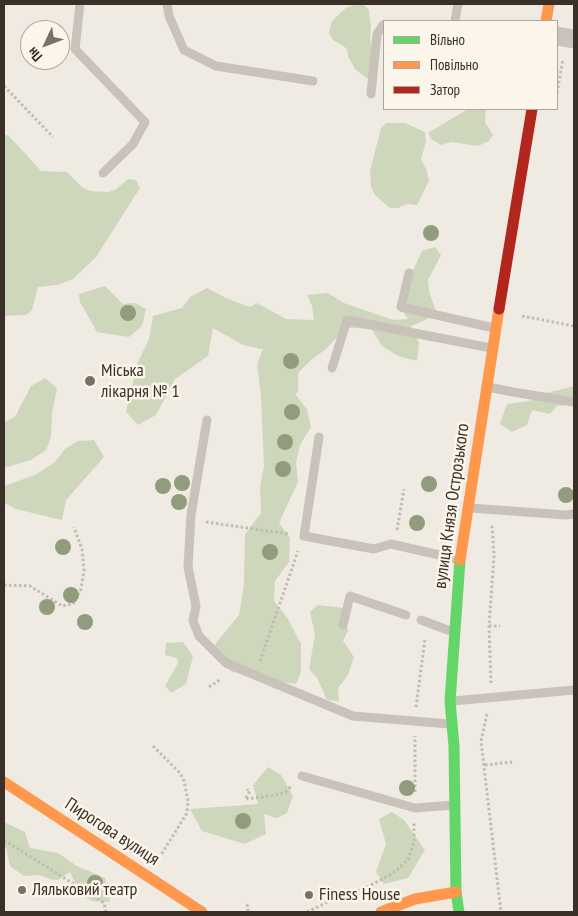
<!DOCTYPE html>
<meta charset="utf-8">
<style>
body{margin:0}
#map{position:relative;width:578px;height:916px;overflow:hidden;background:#efebe3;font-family:"PT Sans Narrow",sans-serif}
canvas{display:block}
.frame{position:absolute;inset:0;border:5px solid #3a3028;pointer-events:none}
.legend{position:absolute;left:383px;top:20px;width:175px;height:90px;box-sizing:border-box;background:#fcf5ea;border:1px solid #aea69c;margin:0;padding:6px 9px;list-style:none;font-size:15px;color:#3a3028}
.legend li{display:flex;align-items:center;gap:10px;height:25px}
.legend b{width:25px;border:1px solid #aea69c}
.north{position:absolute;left:20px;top:20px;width:50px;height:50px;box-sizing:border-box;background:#fcf5ea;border:1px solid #aea69c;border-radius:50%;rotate:227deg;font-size:14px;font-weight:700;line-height:20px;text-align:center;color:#3a3028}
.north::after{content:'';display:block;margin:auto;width:18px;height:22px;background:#797169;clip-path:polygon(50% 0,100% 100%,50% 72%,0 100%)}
</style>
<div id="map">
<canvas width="578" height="916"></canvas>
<div class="frame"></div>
<ul class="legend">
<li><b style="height:6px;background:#63d668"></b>Вільно</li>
<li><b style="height:6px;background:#ff974d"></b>Повільно</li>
<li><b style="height:6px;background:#b3261e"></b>Затор</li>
</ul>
<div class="north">Пн</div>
</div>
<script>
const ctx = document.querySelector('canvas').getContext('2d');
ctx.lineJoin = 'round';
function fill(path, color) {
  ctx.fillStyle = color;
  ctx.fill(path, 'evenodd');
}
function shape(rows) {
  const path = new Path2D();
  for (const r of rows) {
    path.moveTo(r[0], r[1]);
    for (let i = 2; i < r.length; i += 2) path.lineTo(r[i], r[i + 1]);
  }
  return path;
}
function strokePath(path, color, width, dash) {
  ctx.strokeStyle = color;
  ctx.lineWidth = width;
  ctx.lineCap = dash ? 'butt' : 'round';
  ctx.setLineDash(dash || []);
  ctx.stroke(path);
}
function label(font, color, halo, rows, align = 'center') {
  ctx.font = font + ' "PT Sans Narrow",sans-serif';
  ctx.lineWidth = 5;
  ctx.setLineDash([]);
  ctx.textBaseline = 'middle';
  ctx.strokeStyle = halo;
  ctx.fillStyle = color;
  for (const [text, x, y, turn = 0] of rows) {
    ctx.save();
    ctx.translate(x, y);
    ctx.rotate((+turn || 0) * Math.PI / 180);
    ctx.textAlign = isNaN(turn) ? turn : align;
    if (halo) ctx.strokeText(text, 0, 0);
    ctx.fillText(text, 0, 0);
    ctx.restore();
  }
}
fill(shape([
 [353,5,364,5,369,10,371,27,370,38,372,48,370,81,355,69,349,58,346,48,333,40,329,33,332,21,346,8],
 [468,109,486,109,485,122,493,135,489,141,478,146,451,142,441,145,431,139,428,133],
 [386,123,405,123,425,132,426,142,421,159,427,171,429,181,417,205,407,204,398,208,390,208,375,195,371,187,370,171,381,128],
 [8,135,41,171,67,172,83,188,91,191,108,192,115,190,128,179,136,180,140,188,96,257,73,279,57,285,38,287,32,310,26,315,4,316,4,136],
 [435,247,441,255,428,280,429,291,436,311,426,320,411,326,419,343,417,361,398,356,382,346,372,330,358,328,349,328,337,337,326,349,311,360,298,373,298,392,295,394,307,409,311,427,300,445,296,463,298,482,279,523,290,538,289,562,275,581,274,601,288,619,301,644,301,672,296,684,271,680,260,675,232,672,213,654,216,643,239,615,244,585,245,534,261,513,260,487,264,466,261,396,257,365,263,348,261,349,243,345,213,328,208,356,175,379,156,415,138,425,126,412,137,364,149,339,153,316,182,308,190,297,207,288,228,299,250,307,257,303,286,319,314,320,312,306,307,295,328,293,344,303,393,320,408,319,398,304,402,287,413,270,422,251],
 [105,286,123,304,135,303,146,309,142,326,129,337,97,332,80,302,79,294],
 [45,378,57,388,52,414,51,437,46,450,31,460,4,468,4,422,15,417,31,386],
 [574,386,574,405,557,406,550,414,532,410,527,425,512,432,500,424,507,404,529,401,546,393],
 [94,440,104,457,66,500,62,520,16,509,4,503,4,486,35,475,55,462,65,449,78,441],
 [318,605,344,608,348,631,343,641,354,657,348,675,338,688,339,701,327,700,317,678,309,669,315,635,310,612],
 [183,642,193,656,186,684,171,693,165,686,178,663,177,658,165,655,166,643],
 [268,767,281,775,293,796,287,813,277,818,264,814,266,834,245,844,202,831,190,809,258,804,253,785],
 [392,812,404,820,425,850,408,878,384,884,376,872,386,844,379,819],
 [4,822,25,832,30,848,58,853,77,866,105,878,110,902,92,901,81,895,70,872,58,880,53,880,39,875,24,876,10,866,6,848,4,848]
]), '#ced7bb');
strokePath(shape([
 [4,86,53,137],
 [557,93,563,59],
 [522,316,574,326],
 [206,522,289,534],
 [397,530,404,489],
 [4,585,30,586,62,606,73,604,81,589,84,570,82,549,74,527],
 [489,626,500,626],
 [260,661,298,551],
 [491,683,489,626,494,556,492,524],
 [209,687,218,681,220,678],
 [416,707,425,639],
 [487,714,481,741,501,912],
 [153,746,180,773,184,781,188,801,187,813,161,855],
 [485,765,512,762],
 [415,792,415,736],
 [246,798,250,791,247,789],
 [246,799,271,796,286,792,292,785],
 [4,840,104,903,106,912],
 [246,905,248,906,248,912],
 [307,912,348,892,361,890,392,874,408,860,414,842,414,823]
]), '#c1bbb3', 3, [2.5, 2.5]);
strokePath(shape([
 [80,4,75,49,145,122,133,144,103,173],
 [167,4,169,16,184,50,216,66,313,81],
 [455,21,458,4],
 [371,94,377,34,383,25,384,25],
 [409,273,401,307,494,328],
 [332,368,347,320,491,348],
 [488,387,513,392,574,402],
 [207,420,191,515,188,567,196,606,193,621,199,636,226,663,353,716,449,724],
 [319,437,304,536,374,549,391,544,457,559],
 [471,508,566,515,574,514],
 [421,620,453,632],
 [343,625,350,596,406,615],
 [453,701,574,690],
 [302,776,415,808,454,805]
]), '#c8c2bb', 9);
strokePath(shape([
 [557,36,574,39]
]), '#c8c2bb', 19);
strokePath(shape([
 [459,912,456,892,454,746,450,701,460,560]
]), '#63d668', 11);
strokePath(shape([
 [546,21,549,4],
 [460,560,499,309],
 [4,782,202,912],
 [381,912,415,899,456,892]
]), '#ff974d', 11);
strokePath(shape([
 [499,309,532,109]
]), '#b3261e', 11);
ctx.fillStyle = '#919c7d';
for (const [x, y] of [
 [431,233],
 [128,313],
 [291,361],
 [292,412],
 [285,442],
 [283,469],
 [182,483],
 [429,484],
 [163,486],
 [566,495],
 [179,502],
 [417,523],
 [63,547],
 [270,552],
 [71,595],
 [47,607],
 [85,622],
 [407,788],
 [243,821],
 [95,883]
]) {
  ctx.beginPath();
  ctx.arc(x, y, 8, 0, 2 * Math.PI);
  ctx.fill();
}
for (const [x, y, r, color] of [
 [90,381,6,"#797169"],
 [22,890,5,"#797169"],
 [309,895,5,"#797169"]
]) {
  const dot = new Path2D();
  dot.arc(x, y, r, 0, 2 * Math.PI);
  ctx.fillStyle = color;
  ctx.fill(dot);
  strokePath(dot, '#fcf5ea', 2);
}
label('18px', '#3a3028', '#fcf5ea', [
 ["Міська",101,371],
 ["лікарня № 1",101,392],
 ["Ляльковий театр",32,890],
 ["Finess House",319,895]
], 'left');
label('18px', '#3a3028', '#fcf5ea', [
 ["вулиця Князя Острозького",452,506,-82],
 ["Пирогова вулиця",112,832,33]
]);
</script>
